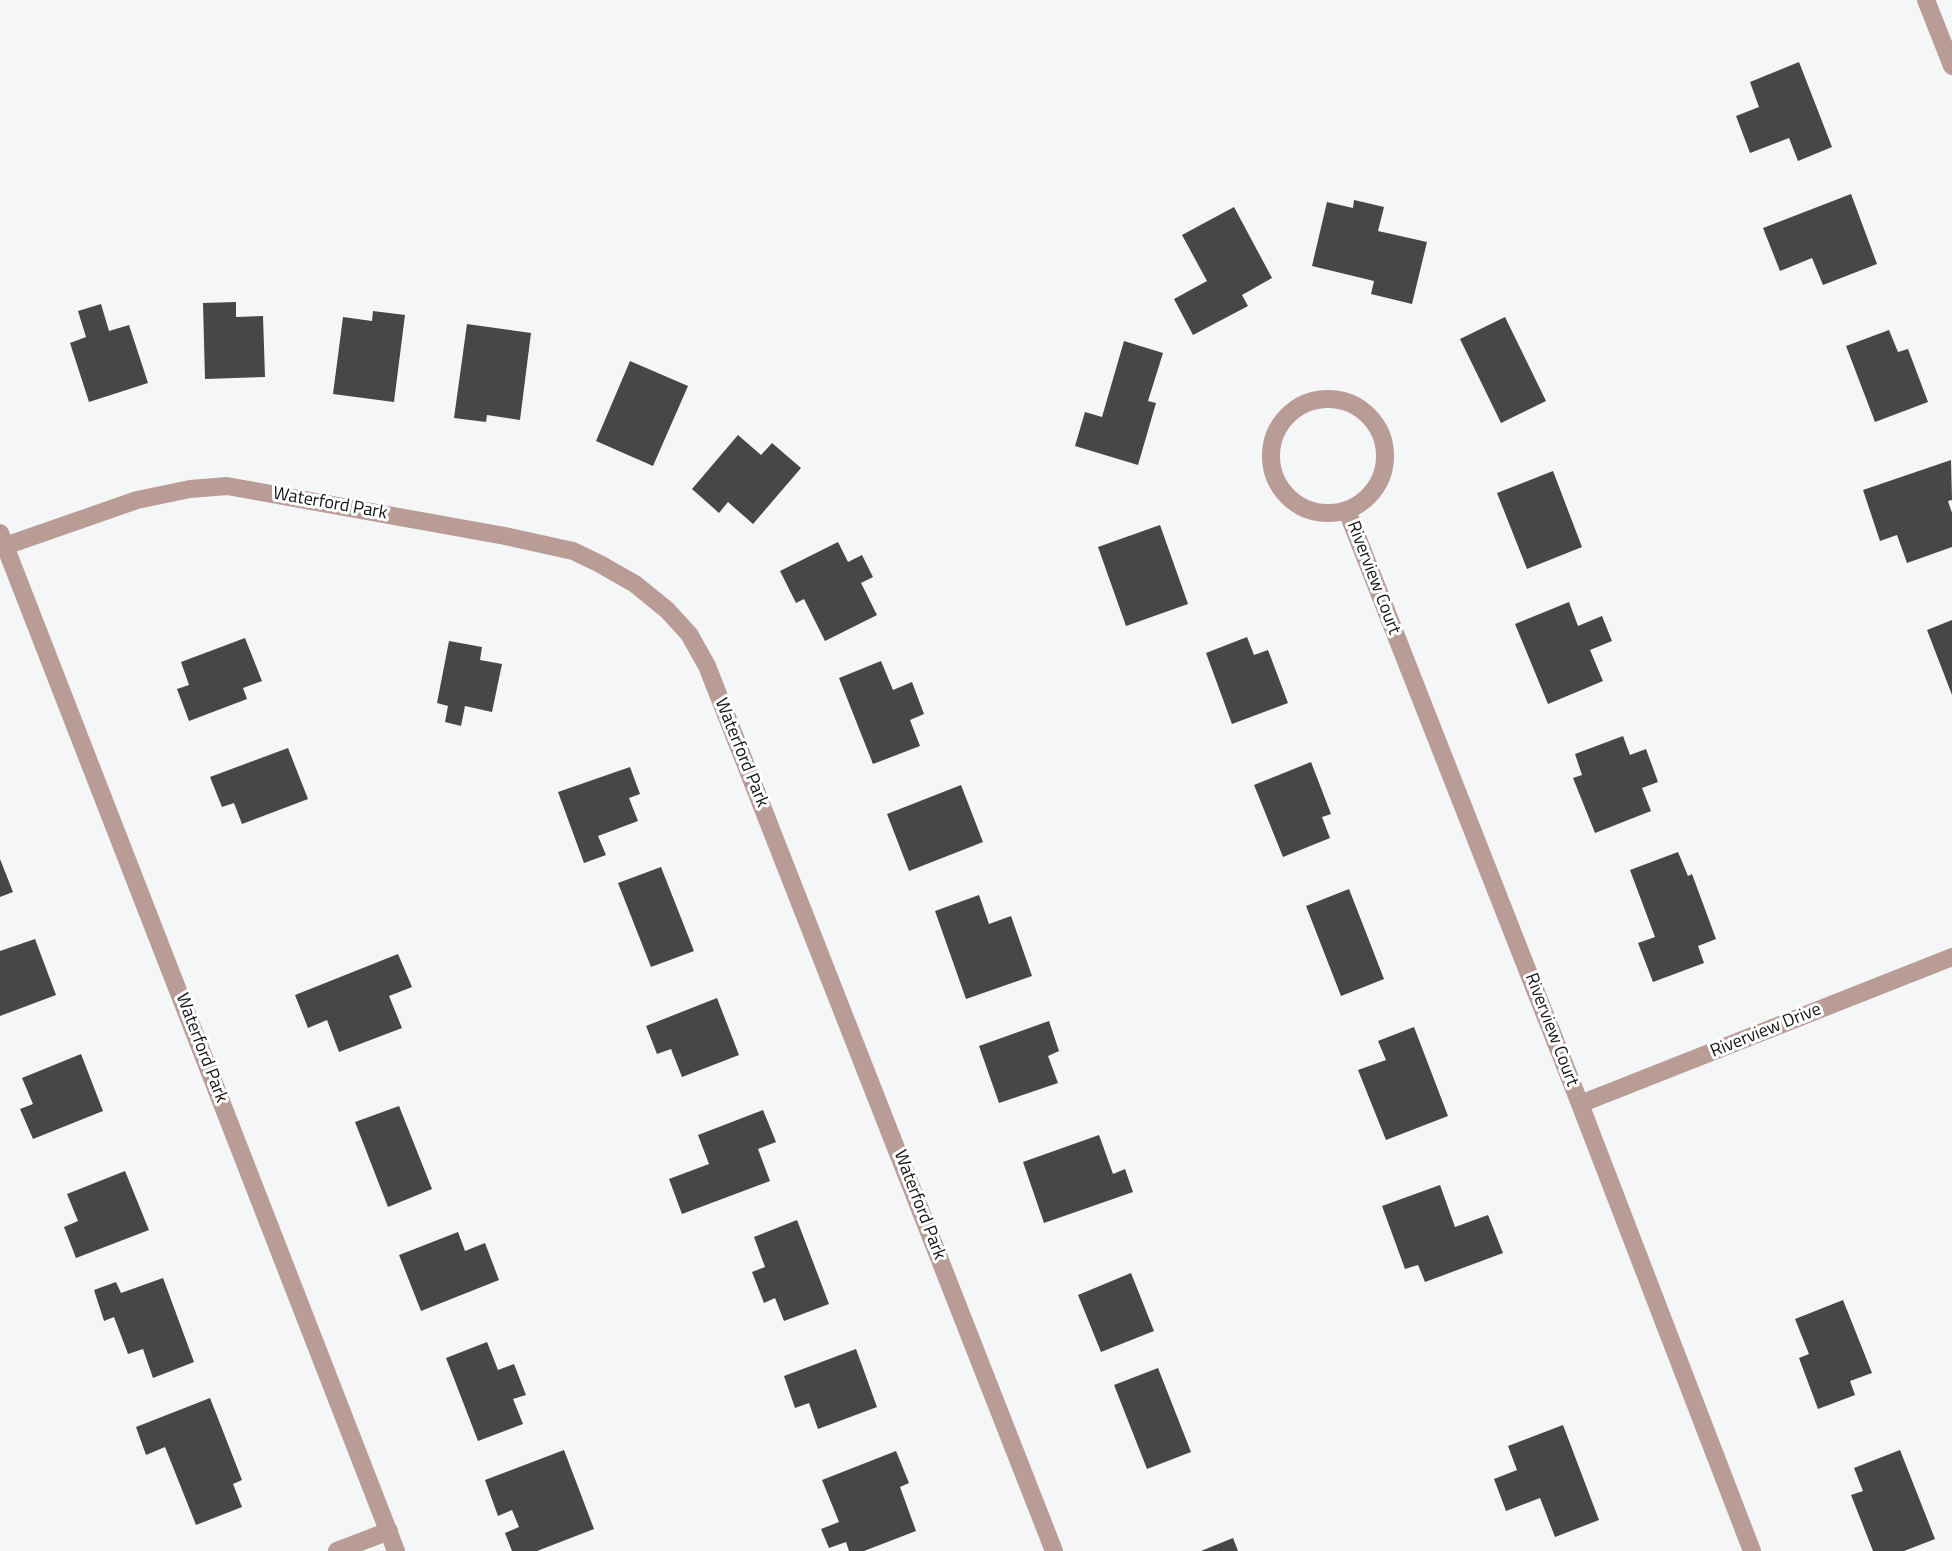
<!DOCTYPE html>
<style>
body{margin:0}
canvas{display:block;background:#f4f6f8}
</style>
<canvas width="1952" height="1551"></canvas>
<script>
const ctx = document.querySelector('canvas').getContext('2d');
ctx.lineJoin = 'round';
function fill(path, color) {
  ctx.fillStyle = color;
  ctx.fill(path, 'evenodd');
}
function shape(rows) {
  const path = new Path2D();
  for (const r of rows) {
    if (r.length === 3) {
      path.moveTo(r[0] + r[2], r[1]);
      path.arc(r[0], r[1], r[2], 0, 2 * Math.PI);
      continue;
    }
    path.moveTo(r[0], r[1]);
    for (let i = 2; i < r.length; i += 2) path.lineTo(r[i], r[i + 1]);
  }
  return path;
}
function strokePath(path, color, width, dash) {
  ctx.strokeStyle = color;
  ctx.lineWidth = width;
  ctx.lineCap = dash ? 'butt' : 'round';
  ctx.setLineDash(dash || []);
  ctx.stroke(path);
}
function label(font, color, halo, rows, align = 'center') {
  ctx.font = font + ' "Titillium Web",sans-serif';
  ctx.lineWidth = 6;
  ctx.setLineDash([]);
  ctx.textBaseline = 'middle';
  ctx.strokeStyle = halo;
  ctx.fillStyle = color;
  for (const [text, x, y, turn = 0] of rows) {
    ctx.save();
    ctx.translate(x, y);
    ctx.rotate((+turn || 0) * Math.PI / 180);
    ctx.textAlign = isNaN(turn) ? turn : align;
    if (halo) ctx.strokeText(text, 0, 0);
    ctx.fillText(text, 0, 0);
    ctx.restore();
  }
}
fill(shape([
 [1799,62,1832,147,1798,161,1789,138,1750,153,1736,116,1759,107,1750,82],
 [1851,194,1877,264,1823,285,1812,258,1780,271,1763,228],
 [1354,200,1384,207,1378,231,1427,242,1412,304,1371,294,1374,281,1312,266,1327,202,1353,208],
 [1234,207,1272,278,1242,295,1248,306,1193,335,1174,299,1207,281,1182,235],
 [236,302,236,317,263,316,265,377,205,379,203,303],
 [101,304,109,331,129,325,148,383,89,402,70,343,86,337,78,311],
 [373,311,405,315,394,402,333,394,343,317,372,321],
 [1505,317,1546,401,1501,423,1460,339],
 [467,324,531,333,520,420,487,415,486,422,454,418],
 [1889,330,1898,352,1908,349,1928,402,1875,422,1846,346],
 [1124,341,1163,353,1148,401,1156,403,1138,465,1075,446,1085,412,1102,417],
 [630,361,688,386,653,466,596,441],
 [738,435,761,455,772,443,801,468,753,524,728,502,719,513,692,489],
 [1951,460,1952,500,1948,501,1952,513,1952,547,1907,563,1897,535,1880,541,1863,490],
 [1553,471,1582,547,1527,569,1497,493],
 [1160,525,1188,604,1126,626,1098,547],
 [838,542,848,562,862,555,873,577,861,583,877,615,825,641,804,599,796,603,780,571],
 [1569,602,1578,626,1602,616,1612,641,1590,650,1603,681,1548,704,1515,624],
 [1952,620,1952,695,1927,630],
 [1247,637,1254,655,1268,650,1288,703,1232,724,1206,653],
 [245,638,262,681,243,688,247,699,189,721,177,689,189,685,181,662],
 [449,641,482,647,480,660,502,664,492,712,465,706,461,726,445,722,448,706,437,703],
 [881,661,893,690,912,682,924,714,910,720,920,746,873,764,839,678],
 [1623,736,1630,755,1646,749,1658,782,1642,788,1651,811,1595,833,1573,778,1582,775,1575,754],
 [288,748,308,799,242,824,234,803,222,807,210,777],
 [1311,762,1331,814,1322,817,1330,838,1283,857,1254,785],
 [630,767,640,794,629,798,638,821,598,836,606,855,584,863,558,792],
 [961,785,983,842,909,871,887,814],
 [1678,852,1688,876,1692,874,1716,939,1698,946,1704,963,1653,982,1638,943,1655,937,1630,870],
 [0,859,13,892,0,897],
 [661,867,694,951,651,967,618,883],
 [1349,889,1384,979,1341,996,1306,906],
 [979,895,989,924,1011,916,1032,976,966,999,935,911],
 [35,939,56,995,0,1016,0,951],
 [398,954,412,987,389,996,402,1028,339,1052,327,1020,308,1028,295,995],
 [717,998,739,1055,682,1077,671,1049,657,1054,646,1026],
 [1049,1021,1059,1051,1048,1056,1058,1083,999,1103,979,1046],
 [1414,1027,1448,1116,1386,1140,1358,1070,1386,1060,1378,1041],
 [81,1054,103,1111,33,1139,20,1109,33,1104,22,1078],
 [399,1106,432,1189,388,1207,355,1122],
 [763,1110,776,1142,758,1149,770,1181,682,1214,669,1179,709,1164,698,1135],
 [1099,1135,1113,1174,1125,1169,1133,1192,1044,1223,1023,1162],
 [125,1171,149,1230,76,1258,64,1227,78,1221,67,1194],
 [1440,1185,1455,1227,1488,1215,1503,1253,1425,1282,1418,1265,1405,1269,1382,1206],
 [797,1220,829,1304,784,1321,775,1298,764,1303,752,1272,765,1267,754,1237],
 [458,1232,465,1251,485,1243,499,1280,421,1311,399,1255],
 [1131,1273,1154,1331,1101,1352,1078,1295],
 [163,1278,194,1362,153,1378,143,1349,128,1354,114,1317,104,1321,94,1290,116,1282,121,1293],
 [1843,1300,1872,1373,1850,1381,1855,1395,1818,1409,1799,1358,1809,1354,1795,1319],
 [487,1342,498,1370,514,1364,526,1395,513,1399,523,1424,478,1441,446,1358],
 [856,1349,877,1407,818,1429,809,1403,795,1408,784,1376],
 [1158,1368,1191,1452,1147,1469,1114,1385],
 [210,1398,242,1480,233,1484,242,1507,196,1525,165,1447,146,1455,136,1427],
 [1563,1425,1599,1520,1555,1537,1540,1498,1506,1511,1494,1479,1517,1470,1508,1446],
 [564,1450,594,1529,537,1551,512,1551,505,1533,519,1527,512,1510,498,1516,485,1480],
 [1900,1450,1935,1539,1904,1551,1873,1551,1851,1495,1863,1491,1854,1468],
 [896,1451,909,1483,900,1487,916,1531,864,1551,849,1551,846,1542,829,1548,821,1529,839,1522,822,1480],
 [1233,1538,1238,1551,1201,1551]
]), '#454748');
strokePath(shape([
 [1926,0,1952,66],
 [1328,456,57],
 [1347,511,1580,1104,1752,1551],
 [0,533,396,1551],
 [5,546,137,500,190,489,227,486,505,536,573,551,600,564,635,584,667,610,689,634,707,666,1054,1551],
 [1580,1104,1952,957],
 [337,1551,389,1531]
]), '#b89c95', 18);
label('18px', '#121314', '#fff', [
 ["Waterford Park",330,504,10],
 ["Riverview Court",1373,578,69],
 ["Waterford Park",741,753,68],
 ["Riverview Court",1551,1030,69],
 ["Riverview Drive",1766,1031,-22],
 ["Waterford Park",201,1048,69],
 ["Waterford Park",919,1205,69]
]);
</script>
